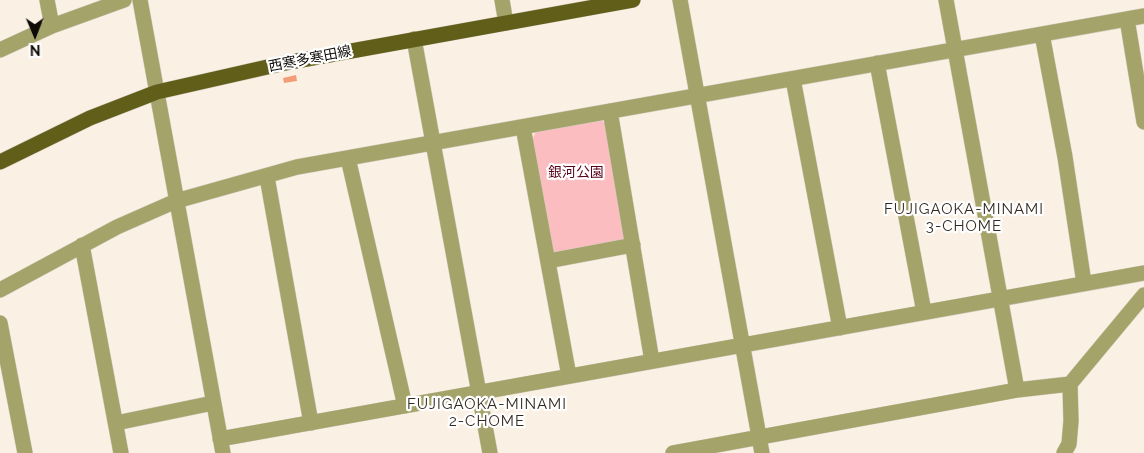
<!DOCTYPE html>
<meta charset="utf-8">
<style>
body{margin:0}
#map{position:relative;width:1144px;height:453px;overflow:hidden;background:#faf1e4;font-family:Raleway,sans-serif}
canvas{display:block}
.north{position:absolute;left:10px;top:10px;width:50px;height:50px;-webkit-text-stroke:4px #fff;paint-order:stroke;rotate:179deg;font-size:14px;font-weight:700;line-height:20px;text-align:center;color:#0e0b07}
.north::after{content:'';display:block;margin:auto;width:18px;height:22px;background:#0e0b07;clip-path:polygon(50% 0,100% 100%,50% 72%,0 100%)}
</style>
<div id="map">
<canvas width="1144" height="453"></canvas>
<div class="north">N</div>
</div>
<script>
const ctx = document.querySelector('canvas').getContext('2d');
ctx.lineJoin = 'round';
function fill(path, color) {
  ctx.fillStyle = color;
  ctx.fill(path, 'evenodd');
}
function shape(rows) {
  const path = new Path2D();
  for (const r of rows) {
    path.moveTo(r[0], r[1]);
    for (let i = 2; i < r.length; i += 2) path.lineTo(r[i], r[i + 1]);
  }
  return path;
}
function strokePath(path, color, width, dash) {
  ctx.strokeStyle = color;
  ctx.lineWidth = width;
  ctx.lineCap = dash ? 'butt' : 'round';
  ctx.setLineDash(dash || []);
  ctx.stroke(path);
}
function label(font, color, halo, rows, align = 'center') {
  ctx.font = font + ' Raleway,"Noto Sans JP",sans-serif';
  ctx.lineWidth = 4.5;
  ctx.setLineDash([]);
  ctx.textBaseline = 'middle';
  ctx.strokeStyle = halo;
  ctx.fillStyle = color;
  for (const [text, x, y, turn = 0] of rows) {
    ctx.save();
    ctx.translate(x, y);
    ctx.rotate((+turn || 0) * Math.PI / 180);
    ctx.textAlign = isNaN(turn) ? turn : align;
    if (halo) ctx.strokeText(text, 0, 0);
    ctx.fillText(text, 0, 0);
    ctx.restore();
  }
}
fill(shape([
 [601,120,606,124,624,238,620,244,559,255,553,251,532,140,536,131]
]), '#fcbdc0');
fill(shape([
 [296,75,297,81,284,83,283,78]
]), '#f19e76');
const minor = shape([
 [47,0,52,26],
 [140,0,223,453],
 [502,0,506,23],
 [680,0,762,453],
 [946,0,1017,390],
 [1127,19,1144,122],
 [1042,34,1065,157,1084,283],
 [414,39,490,453],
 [0,50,52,26,124,0],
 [877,63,924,312],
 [793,79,840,328],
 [610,111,652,361],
 [523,127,569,376],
 [348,158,405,406],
 [267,177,311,423],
 [82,245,121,453],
 [548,261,633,245],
 [0,290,117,227,176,201,297,167,1144,16],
 [0,323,25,453],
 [116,423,213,403],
 [220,439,1144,273],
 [673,453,1017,390,1070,384,1144,295],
 [1064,453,1069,444,1071,421,1070,384]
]);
const major = shape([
 [0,162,90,118,157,92,285,63,633,0]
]);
strokePath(minor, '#d4ccc1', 16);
strokePath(major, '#d4ccc1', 16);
strokePath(minor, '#a4a369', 15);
strokePath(major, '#605e19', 15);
label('14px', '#0e0b07', '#fff', [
 ["西寒多寒田線",310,59,-11]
]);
label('14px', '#580318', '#fff', [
 ["銀河公園",576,173]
]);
ctx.letterSpacing = '1px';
label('15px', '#312a20', '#fff', [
 ["FUJIGAOKA-MINAMI",964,209],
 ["3-CHOME",964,226],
 ["FUJIGAOKA-MINAMI",487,404],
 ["2-CHOME",487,421]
]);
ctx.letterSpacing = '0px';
</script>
